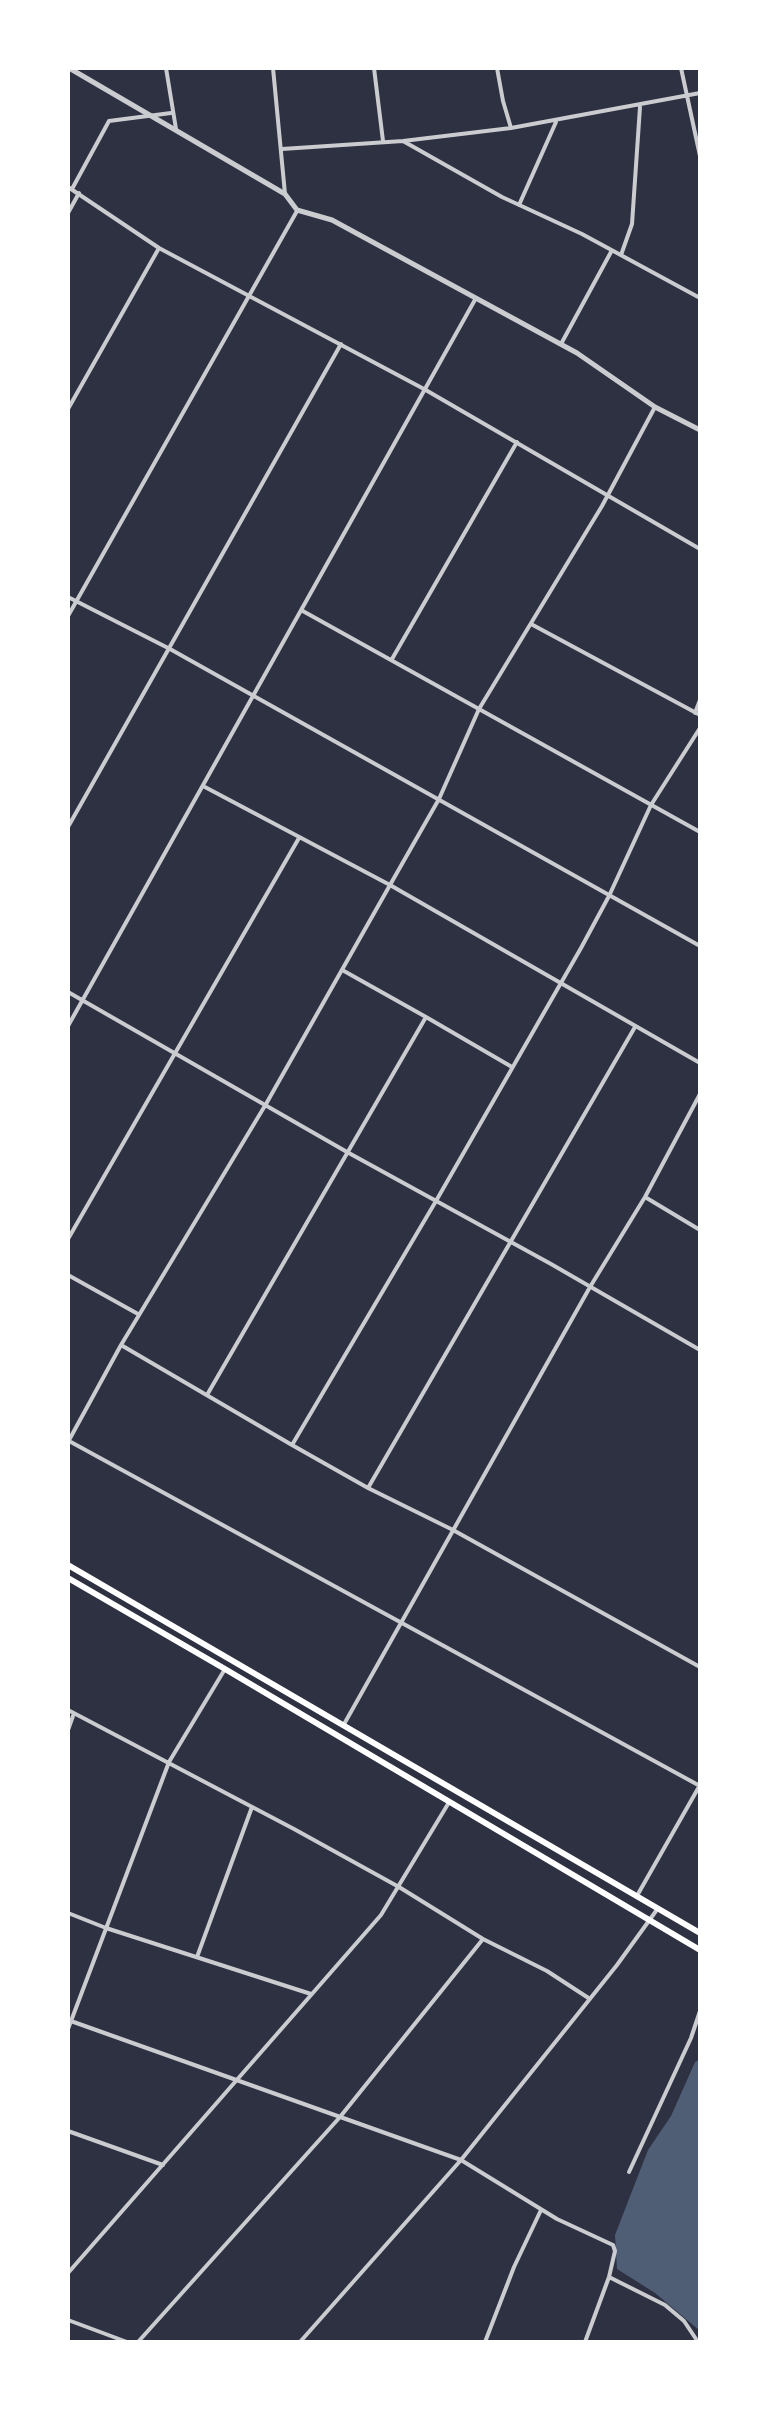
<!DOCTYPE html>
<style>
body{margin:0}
#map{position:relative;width:768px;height:2410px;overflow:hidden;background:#2d3142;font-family:"Source Serif 4",serif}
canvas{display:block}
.frame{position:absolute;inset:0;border:70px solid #fff;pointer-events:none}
</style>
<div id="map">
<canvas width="768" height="2410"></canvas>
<div class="frame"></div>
</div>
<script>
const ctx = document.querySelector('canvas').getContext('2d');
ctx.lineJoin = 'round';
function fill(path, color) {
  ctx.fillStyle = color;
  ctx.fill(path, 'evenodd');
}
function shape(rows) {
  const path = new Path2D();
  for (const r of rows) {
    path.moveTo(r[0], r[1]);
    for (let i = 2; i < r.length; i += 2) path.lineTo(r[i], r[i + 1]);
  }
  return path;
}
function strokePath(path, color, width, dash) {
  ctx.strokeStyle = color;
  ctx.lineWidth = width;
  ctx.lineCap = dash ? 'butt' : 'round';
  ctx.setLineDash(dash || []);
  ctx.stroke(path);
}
fill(shape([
 [700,2059,700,2331,655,2293,617,2269,615,2235,648,2150,671,2116,695,2062]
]), '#4f5d75');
strokePath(shape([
 [166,68,176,129],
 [273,68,285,194],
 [374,68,383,141],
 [497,68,503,101,511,128],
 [681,68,700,156],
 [403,141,502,197,582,234,700,298],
 [282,149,403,141,511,128,700,93],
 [68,187,159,248,424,389,700,549],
 [72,189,109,121,171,113],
 [519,205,556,122],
 [68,213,79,193],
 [621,255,632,224,640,107],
 [561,344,611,252],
 [68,409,159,248],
 [68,597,170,649,700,946],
 [301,610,700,832],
 [68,616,297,211],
 [531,624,700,715],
 [392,659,517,442],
 [695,713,700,700],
 [203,786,390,885,700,1063],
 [68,827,341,344],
 [68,992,347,1152,551,1264,700,1350],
 [426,1017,512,1067],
 [68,1026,476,298],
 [645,1197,700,1230],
 [68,1239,299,838],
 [68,1275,138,1314],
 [121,1345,292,1445,436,1201,581,948,609,896,651,805,700,728],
 [207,1395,426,1017,344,971],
 [69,1441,700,1786],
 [68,1442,121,1345,266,1104,390,885,439,799,479,709,602,506,655,407],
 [292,1445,368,1488,453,1530,700,1667],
 [368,1488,635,1027],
 [68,1710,294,1829,399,1887,483,1939,547,1971,590,1999],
 [343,1726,590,1287,645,1197,700,1094],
 [68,1730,73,1716],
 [638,1894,700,1785],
 [68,1913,106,1928,311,1994],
 [197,1957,252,1807],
 [68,2020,461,2160,557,2219,613,2245,615,2251,609,2277,585,2342],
 [68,2029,169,1762,225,1669],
 [68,2131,163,2165],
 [629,2172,691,2038,700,2011],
 [68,2273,381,1915,448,1804],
 [609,2277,665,2305,684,2321,698,2342],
 [68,2320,127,2342],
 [138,2342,340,2117,483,1939],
 [300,2342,461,2160,617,1965,656,1911],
 [485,2342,514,2267,541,2210]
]), '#caccd0', 4);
strokePath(shape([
 [69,68,285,194,297,210,332,220,577,353,655,407,700,430]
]), '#caccd0', 5);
strokePath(shape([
 [68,1565,700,1933],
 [68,1578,225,1669,700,1950]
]), '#fff', 6);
</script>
